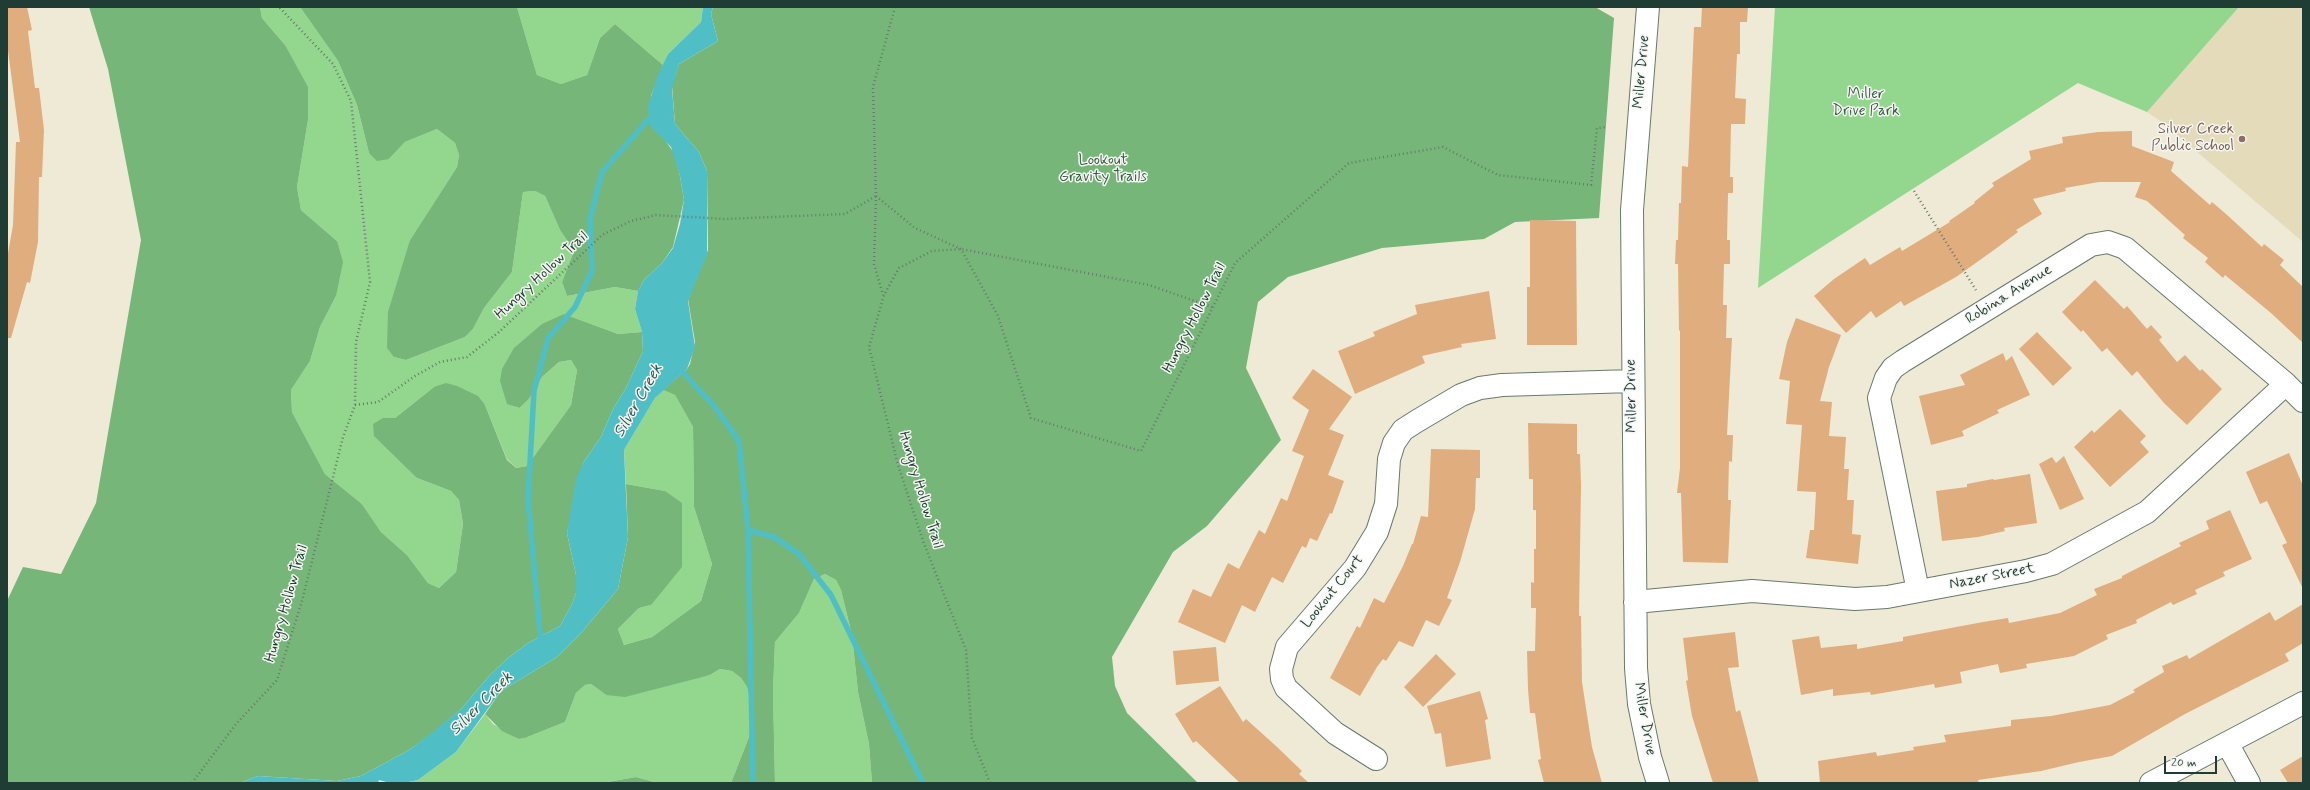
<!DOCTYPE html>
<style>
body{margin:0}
#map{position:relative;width:2310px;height:790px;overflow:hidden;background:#eeead5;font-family:Mynerve,sans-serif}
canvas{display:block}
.frame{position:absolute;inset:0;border:8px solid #1f3d34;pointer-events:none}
.scale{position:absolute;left:2164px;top:756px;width:53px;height:18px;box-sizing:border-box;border:2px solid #1f3d34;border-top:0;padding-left:5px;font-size:12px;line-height:14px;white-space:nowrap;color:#1f3d34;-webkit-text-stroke:3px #f6f6f2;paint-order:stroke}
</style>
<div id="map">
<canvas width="2310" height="790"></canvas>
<div class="frame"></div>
<div class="scale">20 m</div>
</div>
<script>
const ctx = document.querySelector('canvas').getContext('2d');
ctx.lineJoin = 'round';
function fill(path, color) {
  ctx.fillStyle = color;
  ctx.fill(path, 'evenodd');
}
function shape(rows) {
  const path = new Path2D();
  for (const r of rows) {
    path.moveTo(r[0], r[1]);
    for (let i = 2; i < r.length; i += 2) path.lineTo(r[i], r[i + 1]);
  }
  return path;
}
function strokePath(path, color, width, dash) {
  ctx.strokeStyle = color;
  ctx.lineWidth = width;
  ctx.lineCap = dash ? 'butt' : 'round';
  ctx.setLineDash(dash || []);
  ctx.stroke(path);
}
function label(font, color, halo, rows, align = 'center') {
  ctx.font = font + ' Mynerve,sans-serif';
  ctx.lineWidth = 3;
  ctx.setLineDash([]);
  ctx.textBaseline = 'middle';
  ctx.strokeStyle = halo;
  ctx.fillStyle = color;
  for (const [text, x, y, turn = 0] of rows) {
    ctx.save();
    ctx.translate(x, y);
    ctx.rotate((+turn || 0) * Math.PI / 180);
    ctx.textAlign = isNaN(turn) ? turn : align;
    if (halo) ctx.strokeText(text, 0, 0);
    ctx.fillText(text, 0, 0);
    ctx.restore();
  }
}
fill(shape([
 [2239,7,2303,7,2303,242,2162,122,2147,112]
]), '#e3dbba');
fill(shape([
 [260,7,300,7,338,61,357,105,369,153,389,159,405,142,437,129,455,143,459,155,457,167,410,240,394,357,406,360,465,337,473,329,484,308,512,272,523,192,535,191,545,196,560,230,574,251,562,282,567,296,615,287,638,291,635,309,642,332,618,334,564,314,507,403,518,408,529,399,542,377,559,362,571,360,577,370,571,405,527,466,516,468,507,459,485,405,434,387,395,418,383,418,417,478,451,491,459,500,463,524,456,572,439,588,428,583,407,555,381,532,362,504,325,474,292,412,291,390,310,361,320,327,336,296,337,241,301,210,297,187,308,120,285,45,262,18],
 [517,7,703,7,701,22,668,54,663,65,615,24,600,38,587,75,561,84,537,75],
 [1775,7,2239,7,2147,112,2078,83,1758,288],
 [663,390,675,395,693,427,694,507,712,564,701,601,652,637,624,645,618,629,639,608,651,605,665,491,626,484,624,450,655,398],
 [825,574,836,580,841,590,852,635,858,692,869,744,872,783,775,783,773,691,775,642,799,613,814,579],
 [720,669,732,671,741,678,747,687,752,710,751,732,731,783,658,783,636,777,602,783,404,783,418,780,456,752,485,714,493,724,519,739,525,738,565,722,576,693,585,685,591,684,606,695,710,675]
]), '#93d68e');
fill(shape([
 [89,7,260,7,262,18,285,45,308,87,308,120,297,187,301,210,337,241,343,262,336,296,320,327,310,361,291,390,292,412,325,474,362,504,381,532,407,555,428,583,439,588,456,572,463,524,459,500,451,491,417,478,374,436,373,424,383,418,395,418,434,387,446,383,457,386,478,396,485,405,507,460,516,468,527,466,571,405,577,370,571,360,559,362,542,377,529,399,519,408,507,404,500,381,502,369,514,348,542,324,564,314,618,334,642,332,643,351,626,388,613,409,601,437,583,463,567,533,576,575,576,593,572,604,560,626,528,643,508,658,490,675,462,708,434,732,409,750,361,776,337,781,258,776,240,783,7,783,7,601,23,567,61,574,96,503,141,240,108,69],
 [300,7,517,7,537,75,561,84,587,75,600,38,615,24,663,65,651,96,667,143,674,153,680,176,684,200,673,247,662,263,644,280,638,291,615,287,567,296,562,282,574,251,560,230,545,196,535,191,523,192,512,272,484,308,473,329,465,337,406,360,394,357,387,348,388,312,410,240,457,167,459,155,455,143,437,129,405,142,389,159,377,161,369,153,357,105,338,61],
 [713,7,1595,7,1614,18,1599,218,1515,222,1484,239,1382,248,1288,277,1258,302,1246,368,1281,440,1207,526,1173,552,1112,657,1115,686,1127,713,1198,783,872,783,869,744,858,692,852,635,841,590,836,580,825,574,814,579,799,613,775,642,773,691,775,783,731,783,751,732,752,710,747,687,741,678,732,671,720,669,710,675,625,697,606,695,591,684,585,685,576,693,565,722,525,738,519,739,502,731,485,714,501,691,557,657,581,633,618,589,628,537,626,484,665,491,682,503,682,567,651,605,639,608,618,629,624,645,652,637,701,601,712,564,694,507,693,427,675,395,663,390,687,369,690,364,695,342,688,299,708,250,707,171,699,152,675,124,672,86,679,64,718,41,711,14],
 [636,777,658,783,602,783]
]), '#76b779');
fill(shape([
 [703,7,713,7,711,14,718,41,679,64,672,89,675,124,699,152,707,171,707,255,688,301,695,347,687,369,655,398,624,450,628,537,618,589,581,633,557,657,501,691,456,752,418,780,404,783,390,783,379,780,378,783,240,783,258,776,337,781,361,776,409,750,434,731,462,708,490,675,508,658,528,643,560,626,572,604,576,593,576,575,567,533,576,479,583,463,601,437,613,409,626,388,643,351,642,332,635,309,638,291,644,280,662,263,673,248,680,224,684,200,680,176,671,147,650,126,648,107,657,77,668,54,701,22]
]), '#50bfc5');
strokePath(shape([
 [679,368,715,407,739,441,748,530,753,783],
 [748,530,774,537,799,554,831,595,923,783],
 [541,644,528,499,534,391,548,338,575,307,592,271,590,219,602,172,654,113]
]), '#50bfc5', 5.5);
fill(shape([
 [7,7,27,7,32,30,28,31,35,88,39,88,44,130,42,177,39,177,38,242,30,283,27,282,11,338,7,338,7,259,13,225,16,142,20,142,7,43],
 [1702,7,1748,7,1747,22,1740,22,1740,54,1737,54,1735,98,1746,99,1745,124,1731,124,1730,177,1733,177,1733,193,1728,193,1727,240,1730,240,1730,264,1724,264,1723,305,1727,305,1726,338,1732,338,1727,435,1733,435,1732,462,1729,461,1728,500,1731,500,1728,563,1683,562,1681,493,1677,493,1680,468,1680,331,1679,330,1678,264,1675,264,1676,240,1678,240,1679,203,1681,203,1682,166,1688,167,1694,27,1701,27],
 [2132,131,2132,146,2174,162,2171,171,2210,205,2212,202,2226,214,2262,247,2264,244,2284,260,2280,265,2303,287,2303,343,2271,313,2225,275,2223,278,2205,262,2208,258,2183,238,2185,235,2147,201,2135,197,2141,182,2099,182,2065,188,2066,191,2033,199,2042,214,2016,230,2018,232,1994,250,1956,277,1904,306,1901,301,1876,318,1871,311,1846,333,1814,296,1834,279,1865,258,1870,265,1900,247,1902,251,1950,222,1949,221,1975,203,1974,202,1994,186,1992,183,2031,159,2029,151,2063,143,2062,137,2098,132],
 [1530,220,1576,221,1577,345,1527,345,1527,287,1530,287],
 [2095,280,2124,309,2127,306,2147,329,2151,325,2162,337,2159,340,2177,362,2185,355,2200,371,2202,369,2222,389,2187,425,2164,403,2137,371,2132,376,2107,348,2102,352,2083,330,2081,332,2062,312],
 [1489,291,1496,339,1461,344,1462,347,1422,356,1425,363,1355,394,1338,351,1375,336,1373,332,1417,314,1415,305],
 [1796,318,1841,335,1829,367,1820,401,1832,402,1829,436,1846,437,1844,469,1849,469,1847,500,1854,500,1852,534,1861,535,1858,564,1806,558,1810,530,1814,530,1816,492,1797,491,1802,425,1786,424,1790,381,1779,379,1787,342],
 [2037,332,2072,368,2053,386,2019,349],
 [2003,353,2006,361,2012,356,2030,395,1997,410,1999,413,1962,431,1964,436,1931,445,1919,396,1965,385,1960,375],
 [1313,369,1352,397,1329,429,1344,435,1328,475,1344,481,1332,514,1330,513,1317,541,1310,538,1306,548,1302,546,1283,583,1272,577,1255,612,1242,605,1225,643,1178,622,1193,589,1211,597,1228,563,1239,569,1259,530,1265,534,1281,498,1287,501,1304,456,1292,451,1309,410,1292,398],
 [2120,409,2146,436,2140,442,2149,452,2110,487,2074,447,2092,430,2094,433],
 [1528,423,1577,424,1577,454,1580,454,1581,485,1579,616,1581,616,1582,682,1592,747,1602,783,1544,783,1538,760,1541,759,1535,713,1530,713,1528,689,1527,651,1535,651,1536,608,1531,608,1531,582,1534,583,1534,549,1536,549,1536,510,1533,510,1533,479,1529,479],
 [1431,449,1480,450,1480,478,1476,478,1475,509,1460,562,1447,598,1452,600,1439,626,1426,620,1413,647,1399,641,1386,661,1383,659,1377,667,1360,696,1330,678,1357,626,1360,628,1374,598,1384,603,1403,566,1412,544,1413,544,1421,516,1428,517],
 [2289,453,2303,486,2303,589,2282,545,2287,543,2267,501,2260,504,2246,472],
 [2064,456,2084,499,2060,510,2039,464,2052,457,2056,463],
 [2030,474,2037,523,2004,528,2005,531,1978,537,1942,541,1936,491,1967,487,1967,484,1993,479,1994,480],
 [2230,510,2252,559,2223,572,2225,576,2195,590,2197,594,2173,605,2171,602,2136,620,2137,623,2106,635,2108,639,2074,656,2026,664,2027,668,2000,673,1998,664,1960,672,1962,683,1935,688,1934,684,1871,695,1870,692,1833,696,1833,689,1801,695,1792,640,1819,636,1821,648,1857,644,1857,649,1903,641,1903,637,1983,622,2008,618,2009,623,2060,613,2097,595,2094,589,2122,578,2122,576,2181,546,2179,543,2209,529,2206,521],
 [2303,604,2303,643,2285,654,2289,661,2185,714,2112,756,2079,762,2041,771,1978,780,1979,783,1820,783,1818,761,1876,752,1877,756,1914,750,1913,747,1946,742,1944,735,2011,726,2011,720,2051,716,2110,705,2135,692,2133,690,2164,672,2162,666,2187,655,2189,659,2270,612,2275,621],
 [1735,632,1739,667,1728,668,1736,712,1740,710,1759,783,1713,783,1692,716,1686,681,1688,680,1683,638],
 [1216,647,1219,681,1176,685,1173,651],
 [1436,654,1456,674,1423,707,1404,687],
 [1220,686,1243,722,1246,719,1276,746,1302,771,1299,774,1309,783,1240,783,1196,741,1193,743,1175,714],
 [1480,691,1488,719,1485,720,1491,759,1446,767,1441,733,1435,734,1427,706],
 [2303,756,2303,783,2288,783,2280,770]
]), '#e0ad7f');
const minor = shape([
 [1648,7,1632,210,1636,668,1639,704,1650,757,1658,783],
 [1918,591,1879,398,1886,378,1893,368,1903,361,2091,245,2108,242,2125,248,2286,384,2303,401],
 [1635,602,1752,591,1855,599,1887,597,2026,571,2052,564,2147,512,2286,384],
 [2227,743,2249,783],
 [1376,759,1335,733,1286,688,1282,679,1281,669,1287,647,1355,568,1377,532,1386,504,1389,459,1394,443,1403,430,1417,421,1461,395,1480,388,1502,385,1632,381],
 [2151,783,2303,703]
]);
strokePath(minor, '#677a6c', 24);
strokePath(shape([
 [895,7,873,87,876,196,915,228,961,249,998,316,1031,418,1141,451,1235,263,1349,163,1443,147,1498,175,1591,185,1597,128,1607,127],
 [1914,191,1976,290],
 [876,196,874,264,883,295],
 [355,405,378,402,415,376,440,362,467,357,499,332,602,235,631,221,656,215,725,219,845,214,876,196],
 [192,783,236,724,277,680,302,601,343,437,355,405,356,342,370,282,351,101,333,64,279,7],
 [990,783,972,738,966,650,923,541,898,465,869,347,884,295,899,268,932,251,961,249,1149,285,1212,307]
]), '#677a6c', 2.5, [1, 3]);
strokePath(minor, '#fff', 22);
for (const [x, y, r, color] of [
 [2242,139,4,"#8d6e63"]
]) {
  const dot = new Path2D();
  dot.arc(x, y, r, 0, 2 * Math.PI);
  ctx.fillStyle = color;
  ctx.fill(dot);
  strokePath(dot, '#f6f6f2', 1.5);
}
label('15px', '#1f3d34', '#f6f6f2', [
 ["Miller Drive",1642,72,-85],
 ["Hungry Hollow Trail",542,276,-43],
 ["Robina Avenue",2009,295,-32],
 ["Hungry Hollow Trail",1195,318,-63],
 ["Miller Drive",1632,396,-91],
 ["Hungry Hollow Trail",920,490,73],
 ["Nazer Street",1992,577,-11],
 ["Lookout Court",1333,592,-51],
 ["Hungry Hollow Trail",287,604,-74],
 ["Miller Drive",1644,719,80]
]);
label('15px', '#365c46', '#f6f6f2', [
 ["Miller",1866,95],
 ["Drive Park",1866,112],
 ["Lookout",1103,161],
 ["Gravity Trails",1103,178]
]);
label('15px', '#785e54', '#f6f6f2', [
 ["Silver Creek",2234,130],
 ["Public School",2234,147]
], 'right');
label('italic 16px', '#2b5e58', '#f6f6f2', [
 ["Silver Creek",639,401,-60],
 ["Silver Creek",482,704,-45]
]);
</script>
